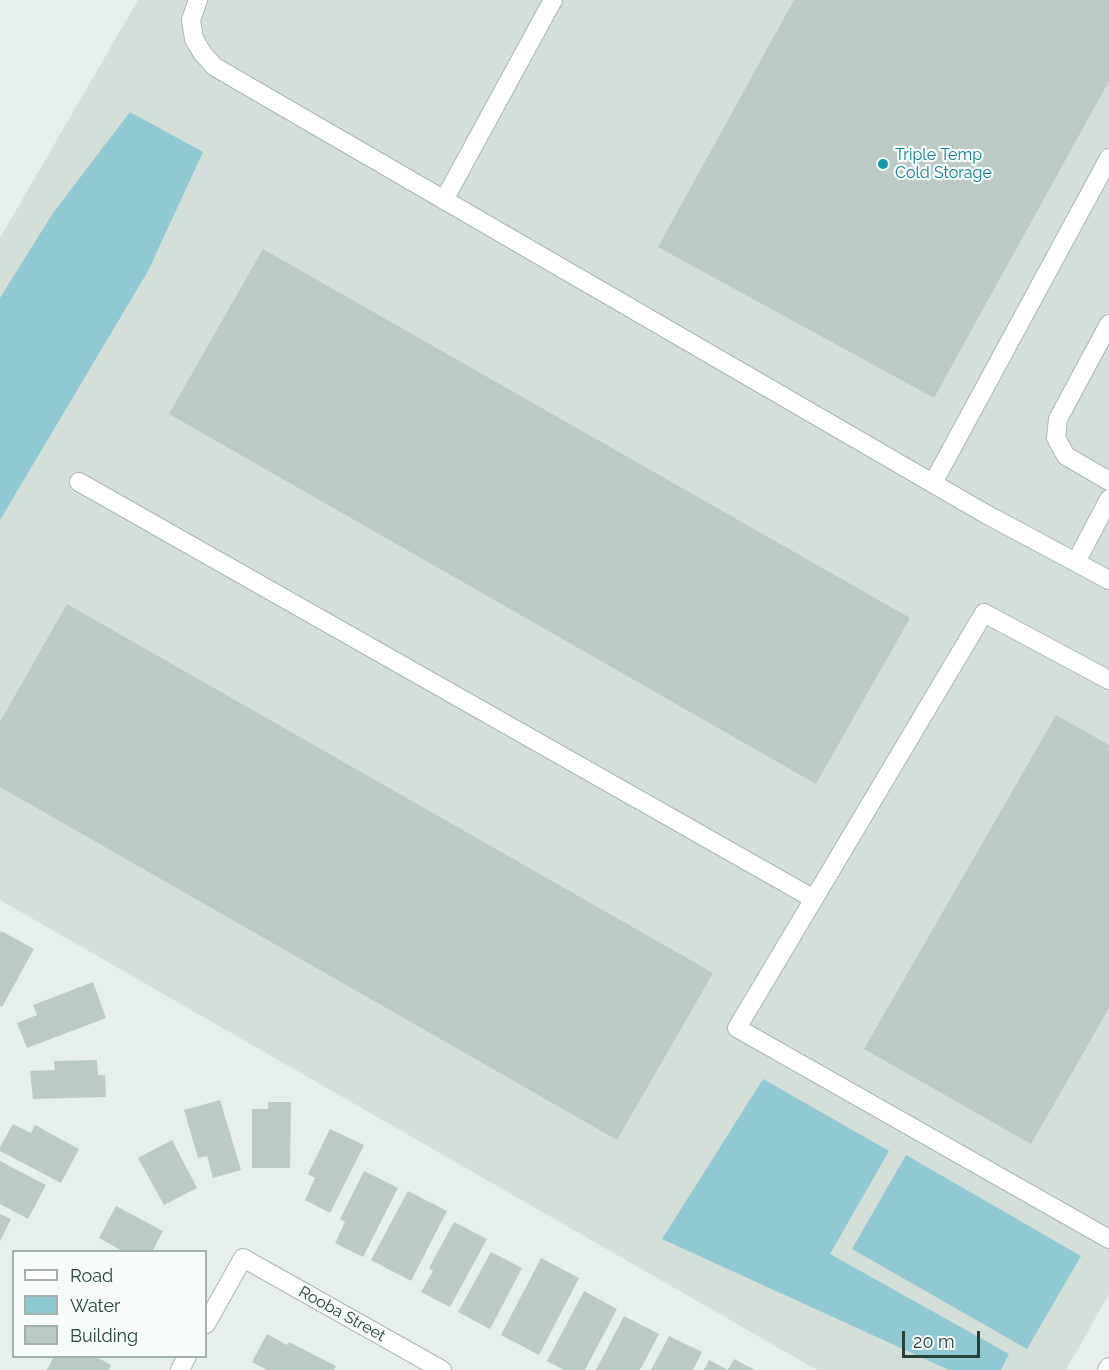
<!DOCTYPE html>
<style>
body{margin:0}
#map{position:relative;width:1109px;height:1370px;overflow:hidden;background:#e6efeb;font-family:Raleway,sans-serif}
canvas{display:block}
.legend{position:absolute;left:12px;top:1250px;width:195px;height:108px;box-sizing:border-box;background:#f7fbf9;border:2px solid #a3b1ad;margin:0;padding:8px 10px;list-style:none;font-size:18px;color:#24423a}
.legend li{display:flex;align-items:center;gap:12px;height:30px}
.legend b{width:30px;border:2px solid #a3b1ad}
.scale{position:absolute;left:902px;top:1331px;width:78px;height:27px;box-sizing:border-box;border:3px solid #24423a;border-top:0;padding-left:8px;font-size:18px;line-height:21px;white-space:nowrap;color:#24423a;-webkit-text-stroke:4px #f7fbf9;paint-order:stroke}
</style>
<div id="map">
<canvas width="1109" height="1370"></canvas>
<ul class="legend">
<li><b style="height:8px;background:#fff"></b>Road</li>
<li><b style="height:16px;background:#8ec9d4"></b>Water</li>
<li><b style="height:16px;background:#bbcac4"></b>Building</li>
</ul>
<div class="scale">20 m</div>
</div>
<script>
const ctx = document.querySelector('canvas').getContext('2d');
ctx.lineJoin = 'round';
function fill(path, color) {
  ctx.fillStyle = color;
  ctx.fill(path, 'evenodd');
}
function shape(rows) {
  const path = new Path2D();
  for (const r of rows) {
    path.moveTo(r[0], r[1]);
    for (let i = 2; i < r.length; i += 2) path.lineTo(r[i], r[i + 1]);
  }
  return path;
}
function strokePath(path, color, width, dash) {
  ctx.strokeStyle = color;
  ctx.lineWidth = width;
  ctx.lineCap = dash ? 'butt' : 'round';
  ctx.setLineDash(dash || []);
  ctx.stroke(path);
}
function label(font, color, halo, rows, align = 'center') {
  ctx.font = font + ' Raleway,sans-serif';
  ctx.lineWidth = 4.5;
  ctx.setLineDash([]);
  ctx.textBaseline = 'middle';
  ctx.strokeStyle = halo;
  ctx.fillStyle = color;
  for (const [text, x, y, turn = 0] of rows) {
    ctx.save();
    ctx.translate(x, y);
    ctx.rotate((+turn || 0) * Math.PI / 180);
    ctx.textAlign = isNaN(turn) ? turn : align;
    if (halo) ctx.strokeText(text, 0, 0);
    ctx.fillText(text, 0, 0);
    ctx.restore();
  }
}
fill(shape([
 [138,0,1109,0,1109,1294,1066,1370,817,1370,0,900,0,238]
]), '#d4dfda');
fill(shape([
 [130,112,203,152,148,271,0,520,0,298,53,213],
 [763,1079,889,1151,830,1254,1009,1354,1001,1370,949,1370,662,1239],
 [906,1155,1081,1256,1027,1349,852,1249]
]), '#8ec9d4');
fill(shape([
 [794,0,1109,0,1109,81,934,398,658,247],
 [263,249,910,618,816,784,169,414],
 [67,604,713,973,617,1140,0,787,0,722],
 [1056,715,1109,745,1109,1008,1031,1144,864,1049],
 [1,931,34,949,2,1007,0,1006,0,934],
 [93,982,106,1018,27,1048,17,1023,37,1015,33,1005],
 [97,1060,98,1075,105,1075,106,1097,33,1099,30,1071,55,1070,54,1061],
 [220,1100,241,1170,213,1178,207,1156,198,1158,184,1110],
 [268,1102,291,1102,290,1168,252,1168,252,1109,268,1109],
 [13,1124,31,1133,35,1125,79,1149,61,1183,0,1151,0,1147],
 [330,1129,364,1145,330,1213,305,1200,315,1178,308,1174],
 [172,1140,197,1188,164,1205,138,1158],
 [0,1161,46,1185,28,1219,0,1204],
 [364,1171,398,1188,363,1257,335,1243,345,1222,340,1219],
 [408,1191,447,1211,411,1281,371,1260],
 [116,1206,163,1231,152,1252,124,1252,99,1238],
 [0,1214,11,1219,0,1241],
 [454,1222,487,1239,450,1307,421,1292,433,1271,429,1268],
 [491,1252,522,1268,490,1329,458,1312],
 [541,1258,579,1278,539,1355,501,1335],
 [584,1291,617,1309,585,1370,564,1370,547,1361],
 [624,1316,659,1334,640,1370,596,1370],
 [267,1334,287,1345,289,1342,336,1366,334,1370,267,1370,252,1362],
 [669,1336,702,1352,693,1370,651,1370],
 [54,1356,95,1356,111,1365,109,1370,47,1370],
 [734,1359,755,1370,704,1370,709,1360,728,1370]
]), '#bbcac4');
const minor = shape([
 [198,0,191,20,194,39,203,54,215,67,984,513,1109,580],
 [444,200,553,0],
 [1109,324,1058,419,1056,438,1066,456,1109,481],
 [79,482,814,899],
 [933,483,1109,158],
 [1076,562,1109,499],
 [1109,680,984,613,737,1028,1109,1239],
 [206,1324,243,1258,442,1370],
 [180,1370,187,1356],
 [1107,1370,1109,1367]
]);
strokePath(minor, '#a8b8b2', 20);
strokePath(minor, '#fff', 18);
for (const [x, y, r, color] of [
 [883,164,6,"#0f9aa8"]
]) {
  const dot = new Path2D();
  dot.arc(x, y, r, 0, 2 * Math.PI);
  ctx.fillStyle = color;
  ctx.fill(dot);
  strokePath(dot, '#f7fbf9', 2);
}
label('16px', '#0d838f', '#f7fbf9', [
 ["Triple Temp",895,155],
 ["Cold Storage",895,173]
], 'left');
label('16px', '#24423a', '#f7fbf9', [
 ["Rooba Street",342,1314,29]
]);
</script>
